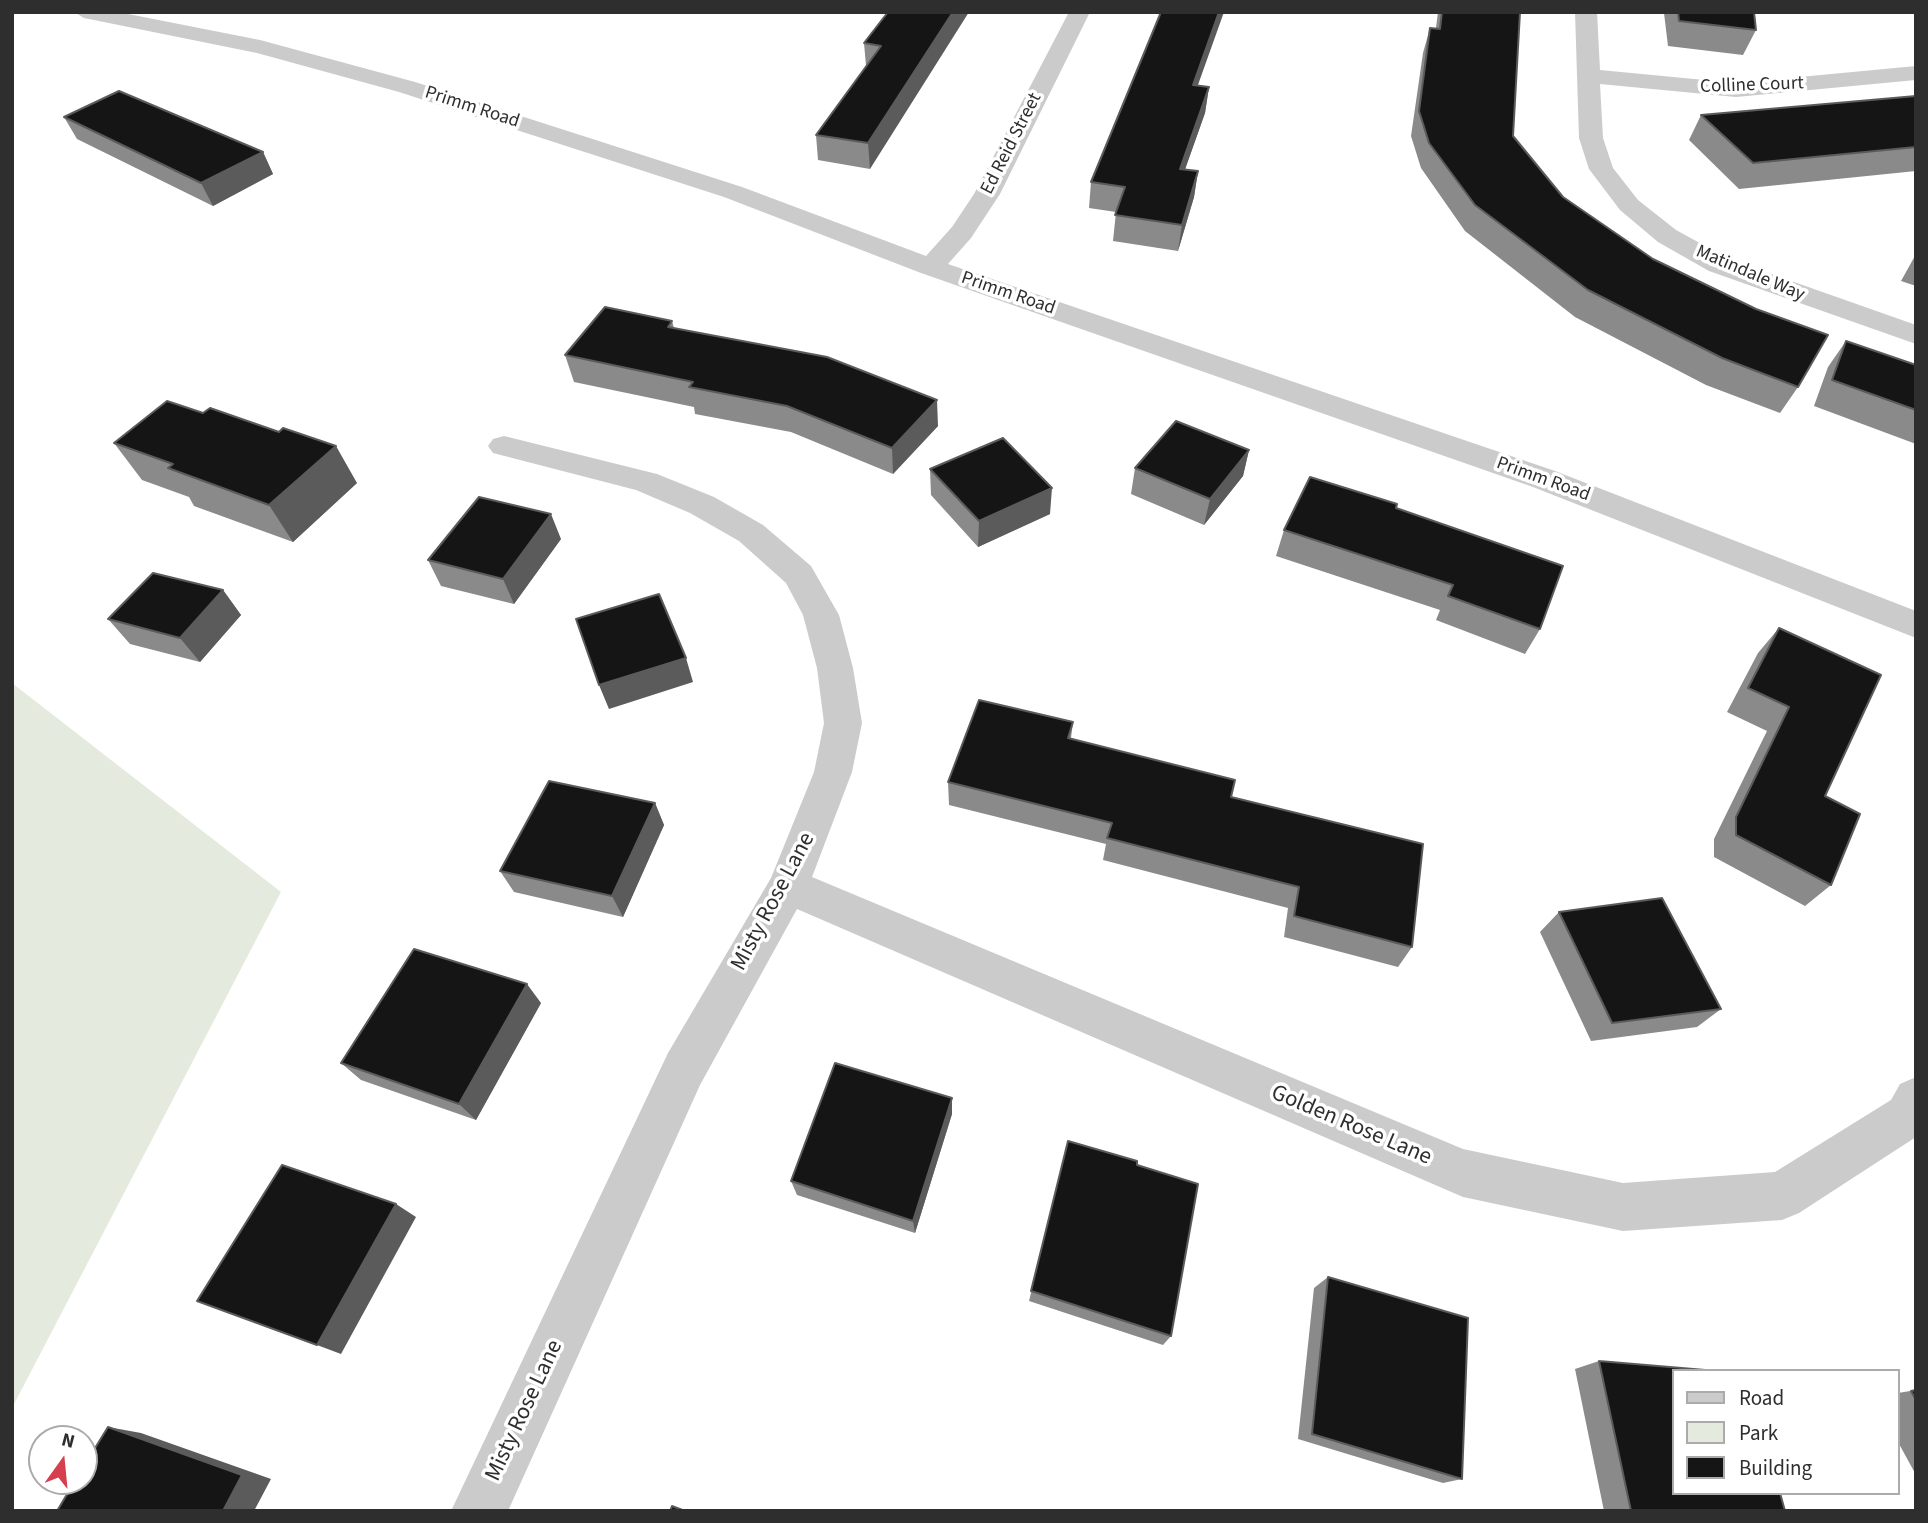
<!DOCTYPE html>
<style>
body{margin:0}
#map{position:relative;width:1928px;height:1523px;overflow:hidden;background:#fff;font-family:"Source Sans 3",sans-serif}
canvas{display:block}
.frame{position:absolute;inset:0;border:14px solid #2e2e2e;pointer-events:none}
.legend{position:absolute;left:1672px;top:1369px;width:228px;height:126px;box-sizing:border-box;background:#fff;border:2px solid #ababab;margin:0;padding:9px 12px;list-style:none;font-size:21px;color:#2e2e2e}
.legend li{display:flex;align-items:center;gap:14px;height:35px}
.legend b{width:35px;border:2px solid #ababab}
.north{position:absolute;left:28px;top:1425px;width:70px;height:70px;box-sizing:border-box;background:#fff;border:2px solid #ababab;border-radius:50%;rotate:15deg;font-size:19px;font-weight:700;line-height:28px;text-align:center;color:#2e2e2e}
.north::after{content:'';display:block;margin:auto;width:24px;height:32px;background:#d63f4d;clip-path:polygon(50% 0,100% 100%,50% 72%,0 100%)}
</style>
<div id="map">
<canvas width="1928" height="1523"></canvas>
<div class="frame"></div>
<ul class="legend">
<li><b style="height:9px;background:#cbcbcb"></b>Road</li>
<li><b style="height:19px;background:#e4eadd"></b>Park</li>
<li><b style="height:19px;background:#151515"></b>Building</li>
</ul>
<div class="north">N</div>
</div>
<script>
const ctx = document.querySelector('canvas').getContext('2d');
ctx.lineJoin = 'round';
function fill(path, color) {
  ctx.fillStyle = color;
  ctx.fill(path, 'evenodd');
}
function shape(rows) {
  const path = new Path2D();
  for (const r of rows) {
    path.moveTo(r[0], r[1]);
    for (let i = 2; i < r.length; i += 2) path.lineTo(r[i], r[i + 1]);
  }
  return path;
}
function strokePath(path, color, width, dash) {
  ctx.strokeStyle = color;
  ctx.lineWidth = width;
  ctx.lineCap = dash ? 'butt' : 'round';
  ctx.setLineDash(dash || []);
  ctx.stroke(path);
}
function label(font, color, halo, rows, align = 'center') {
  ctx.font = font + ' "Source Sans 3",sans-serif';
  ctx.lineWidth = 7;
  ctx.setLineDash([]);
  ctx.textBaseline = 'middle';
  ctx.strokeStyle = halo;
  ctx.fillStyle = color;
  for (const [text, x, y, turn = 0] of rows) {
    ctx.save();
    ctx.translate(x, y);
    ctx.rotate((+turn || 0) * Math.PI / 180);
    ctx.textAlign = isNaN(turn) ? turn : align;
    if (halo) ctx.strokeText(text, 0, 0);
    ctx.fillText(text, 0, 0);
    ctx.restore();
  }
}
fill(shape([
 [12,683,281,892,12,1408]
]), '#e4eadd');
fill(shape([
 [74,12,118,12,260,40,415,82,742,187,926,256,952,227,974,194,1069,12,1090,12,1000,194,971,238,948,264,1555,471,1916,611,1916,638,1533,487,921,273,724,197,399,92,257,53,84,18,74,12],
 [1575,12,1597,12,1600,70,1736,83,1916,66,1916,80,1736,97,1600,84,1603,138,1613,168,1638,200,1676,230,1729,259,1916,325,1916,344,1709,271,1658,242,1620,210,1589,169,1579,138,1575,12],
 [504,436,657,474,714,497,763,525,811,566,839,615,853,668,862,723,852,772,812,877,1463,1149,1623,1183,1775,1172,1891,1100,1900,1084,1916,1077,1916,1137,1799,1213,1782,1220,1623,1231,1463,1197,797,909,700,1085,508,1511,451,1511,668,1053,771,878,814,772,824,723,817,668,803,615,786,583,739,541,690,513,636,490,493,453,488,446,493,439,504,436]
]), '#cbcbcb');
fill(shape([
 [888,12,870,169,818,160,816,135,866,66,864,43],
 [1438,12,1520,12,1513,136,1563,197,1798,387,1780,413,1706,385,1575,317,1465,231,1421,168,1411,136,1423,53,1430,28,1436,28],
 [1657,12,1754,12,1756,30,1743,55,1668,46,1664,13],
 [1198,86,1209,87,1205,113,1185,169,1198,171,1194,197,1178,251,1113,241,1116,212,1089,208,1091,182],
 [1916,96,1916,171,1739,189,1689,140,1701,115],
 [64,117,263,152,273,174,213,206,77,139],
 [1916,254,1916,286,1901,281],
 [672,321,674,328,938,426,893,474,791,432,695,414,694,407,574,382,565,355],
 [1846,341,1916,365,1916,444,1814,406,1828,367],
 [114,443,357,483,293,542,194,506,189,497,142,480],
 [1249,450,1243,476,1204,525,1131,494,1135,468],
 [930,469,1050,514,978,547,931,495],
 [1396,508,1540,629,1525,654,1436,620,1440,610,1276,556,1284,530],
 [561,539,514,604,441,586,428,560],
 [223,590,241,615,200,662,130,644,108,619],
 [1779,628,1825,796,1831,885,1805,906,1714,857,1714,839,1767,731,1727,712,1758,653],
 [1073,722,1071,738,1231,797,1412,947,1398,967,1284,937,1288,908,1103,860,1106,844,949,805,948,782],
 [655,803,664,825,623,917,514,892,500,871],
 [1559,912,1721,1009,1697,1027,1591,1041,1540,932],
 [541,1003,476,1120,361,1080,341,1063],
 [952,1098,952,1114,915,1233,797,1195,791,1181],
 [1068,1141,1137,1165,1171,1336,1163,1345,1029,1301],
 [1328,1277,1462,1479,1443,1483,1298,1439,1314,1288],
 [1599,1361,1785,1511,1604,1511,1575,1369],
 [1916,1390,1916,1475,1898,1442,1898,1393]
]), '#8a8a8a');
fill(shape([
 [953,12,969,12,870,169,868,143],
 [1219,12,1224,12,1189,110,1193,85],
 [1209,87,1205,113,1176,195,1180,169],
 [263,152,273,174,213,206,201,183],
 [1198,171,1194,197,1178,251,1182,225],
 [937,400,938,426,893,474,892,448],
 [336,446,357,483,293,542,269,505],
 [1249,450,1243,476,1204,525,1210,499],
 [1052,488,1050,514,978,547,979,521],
 [551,514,561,539,514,604,503,579],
 [223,590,241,615,200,662,180,638],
 [686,658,693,682,609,709,599,685],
 [655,803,664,825,623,917,612,896],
 [527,984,541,1003,476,1120,459,1104],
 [952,1098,952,1114,915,1233,913,1221],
 [396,1204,416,1217,341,1354,317,1345],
 [108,1427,141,1433,271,1479,254,1511,223,1511]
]), '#5b5b5b');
const building = shape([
 [888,12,953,12,868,143,816,135,881,46,864,43,888,12],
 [1161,12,1219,12,1193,85,1209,87,1180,169,1198,171,1182,225,1115,215,1125,187,1091,182,1161,12],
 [1442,12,1520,12,1513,136,1563,197,1653,259,1756,309,1828,335,1798,387,1722,358,1588,290,1475,205,1429,143,1419,111,1430,28,1440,29,1442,12],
 [1678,12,1754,12,1756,30,1679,21,1678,12],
 [119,91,263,152,201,183,64,117,119,91],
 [1916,96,1916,147,1753,163,1701,115,1916,96],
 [605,307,672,321,668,327,827,357,937,400,892,448,787,406,689,387,693,382,565,355,605,307],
 [1846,341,1916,365,1916,410,1832,380,1846,341],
 [167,401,203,413,210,408,279,432,283,428,336,446,269,505,168,468,173,464,114,443,167,401],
 [1176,421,1249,450,1210,499,1135,468,1176,421],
 [1003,438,1052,488,979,521,930,469,1003,438],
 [1310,477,1397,504,1396,508,1563,566,1540,629,1448,596,1453,585,1284,530,1310,477],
 [479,497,551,514,503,579,428,560,479,497],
 [153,573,223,590,180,638,108,619,153,573],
 [659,594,686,658,599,685,576,619,659,594],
 [1779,628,1881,675,1825,796,1860,814,1831,885,1736,835,1736,817,1789,707,1748,688,1779,628],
 [979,700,1073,722,1068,738,1235,780,1231,797,1423,844,1412,947,1294,916,1299,887,1107,838,1112,823,948,782,979,700],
 [549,781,655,803,612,896,500,871,549,781],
 [1662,898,1721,1009,1612,1023,1559,912,1662,898],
 [414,949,527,984,459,1104,341,1063,414,949],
 [835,1063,952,1098,913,1221,791,1181,835,1063],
 [1068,1141,1137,1161,1137,1165,1198,1184,1171,1336,1031,1291,1068,1141],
 [282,1165,396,1204,317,1345,197,1301,282,1165],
 [1328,1277,1468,1318,1462,1479,1312,1434,1328,1277],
 [1599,1361,1717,1371,1674,1371,1674,1493,1780,1493,1785,1511,1631,1511,1599,1361],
 [1916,1390,1916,1400,1911,1391,1916,1390],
 [108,1427,242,1475,223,1511,57,1511,75,1481,84,1481,84,1466,108,1427],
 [672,1506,685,1511,670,1511,672,1506]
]);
fill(building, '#151515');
strokePath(building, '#5b5b5b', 2);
label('19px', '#2e2e2e', '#fff', [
 ["Colline Court",1752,86,-2],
 ["Primm Road",472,108,18],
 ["Ed Reid Street",1012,144,-63],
 ["Matindale Way",1750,274,23],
 ["Primm Road",1008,294,19],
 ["Primm Road",1543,480,20]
]);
label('23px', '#2e2e2e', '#fff', [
 ["Misty Rose Lane",774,902,-62],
 ["Golden Rose Lane",1351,1126,23],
 ["Misty Rose Lane",525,1411,-65]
]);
</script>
